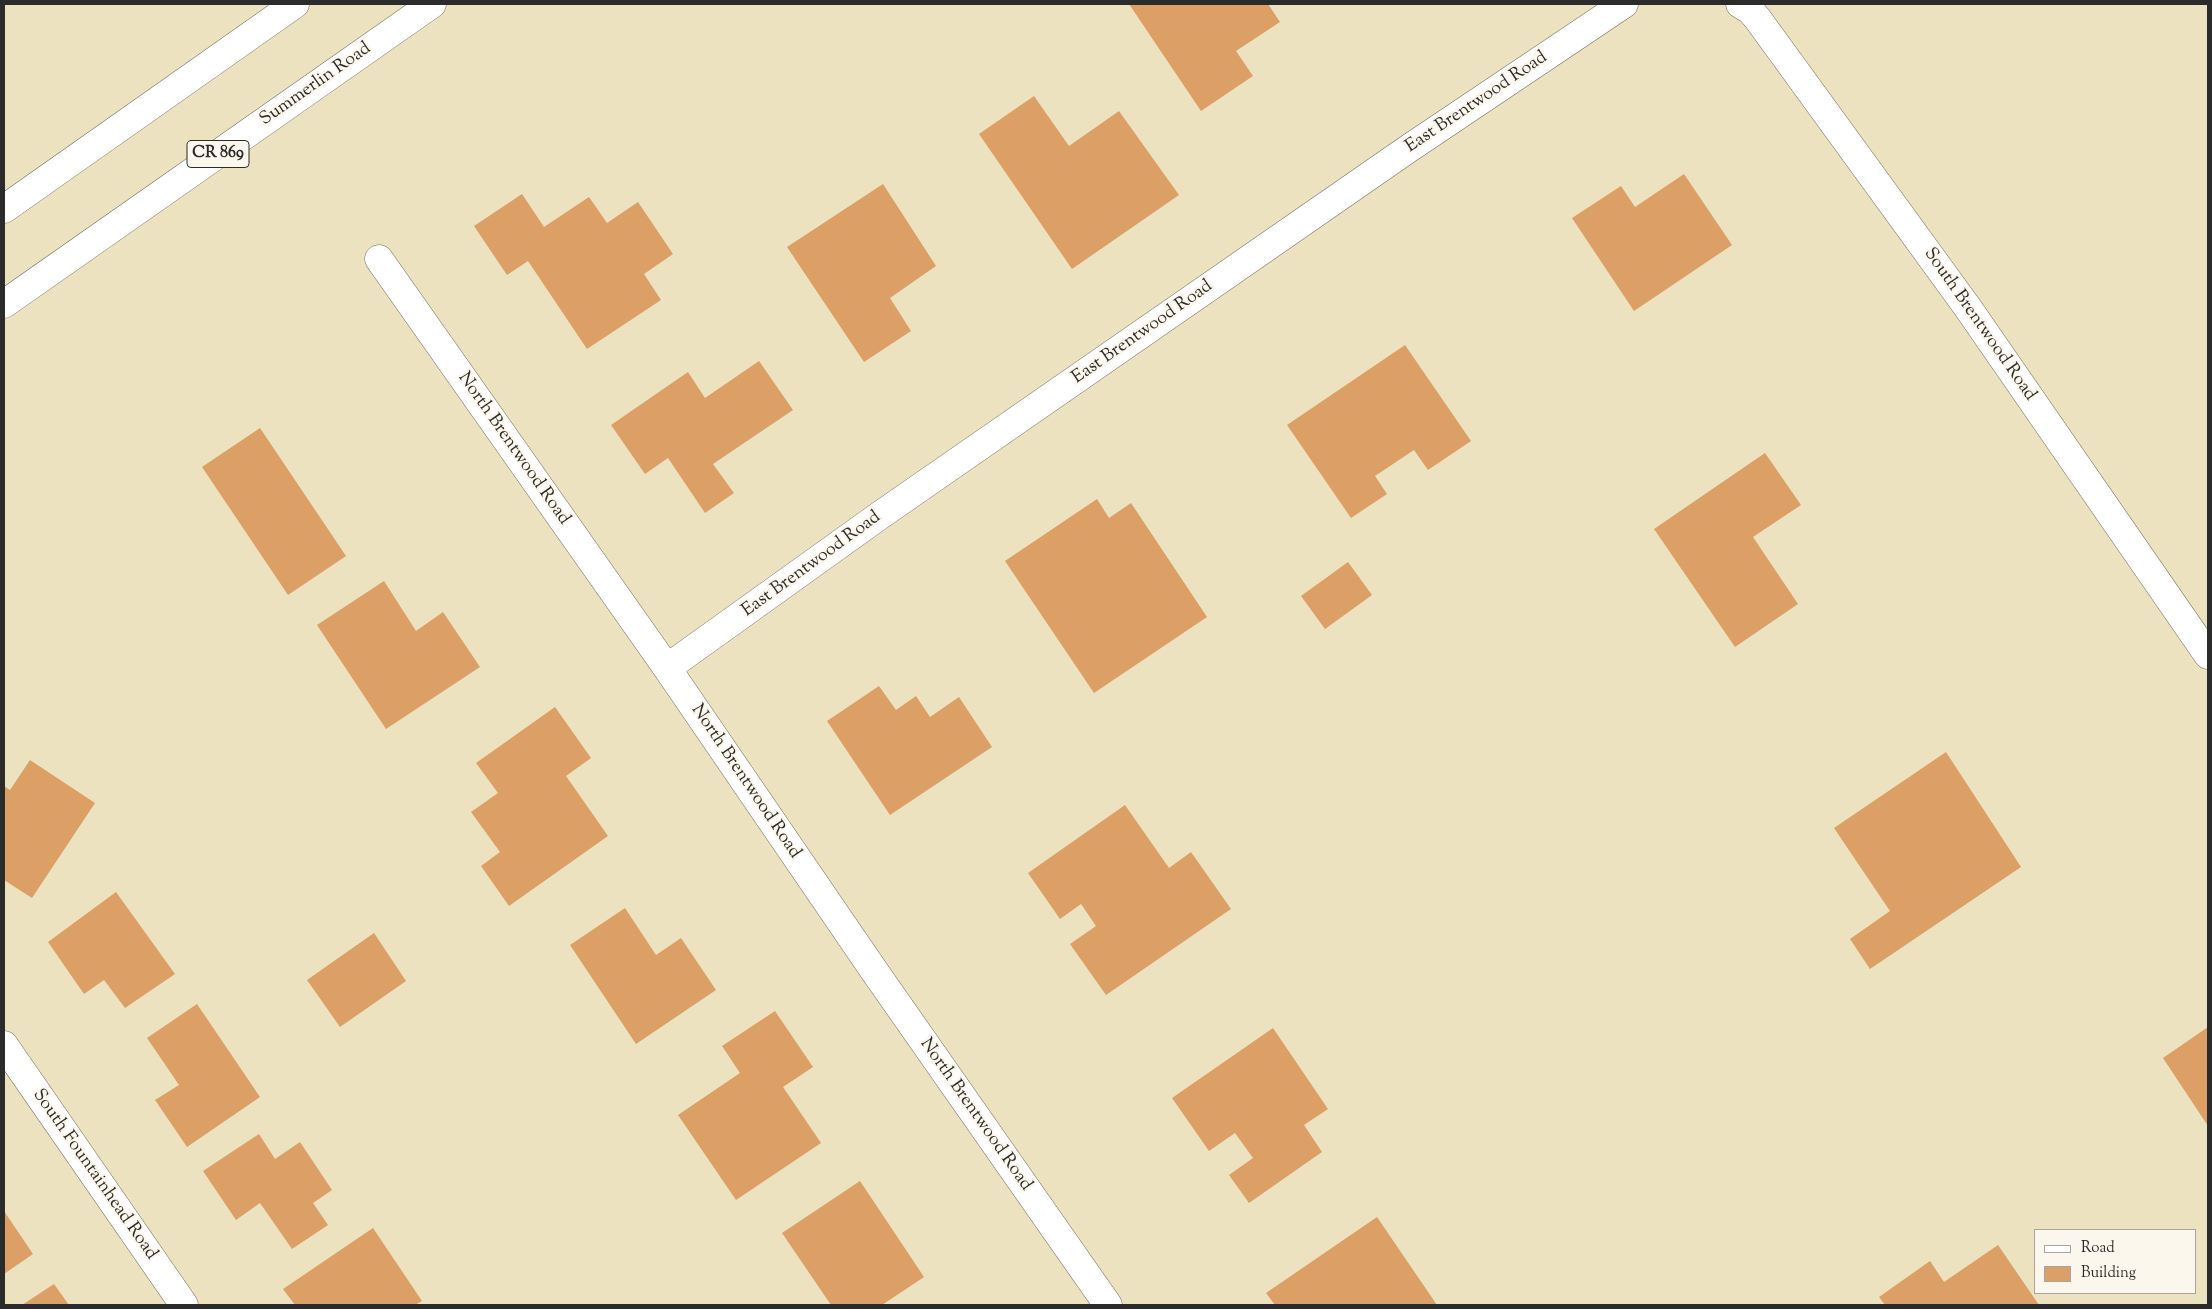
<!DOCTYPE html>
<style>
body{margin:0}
#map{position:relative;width:2212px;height:1309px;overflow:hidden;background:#ece2c0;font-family:"Sorts Mill Goudy",serif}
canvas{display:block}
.frame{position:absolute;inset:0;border:5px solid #2b2b2b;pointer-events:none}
.legend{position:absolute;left:2034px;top:1229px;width:162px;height:65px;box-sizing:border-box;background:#fbf7ec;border:1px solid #a8a59f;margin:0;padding:6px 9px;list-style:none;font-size:15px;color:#2b2b2b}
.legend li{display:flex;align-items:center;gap:10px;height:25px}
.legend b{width:25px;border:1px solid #a8a59f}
</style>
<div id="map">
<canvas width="2212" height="1309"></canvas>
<div class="frame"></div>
<ul class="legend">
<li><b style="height:6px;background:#fff"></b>Road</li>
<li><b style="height:14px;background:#dc9f65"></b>Building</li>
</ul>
</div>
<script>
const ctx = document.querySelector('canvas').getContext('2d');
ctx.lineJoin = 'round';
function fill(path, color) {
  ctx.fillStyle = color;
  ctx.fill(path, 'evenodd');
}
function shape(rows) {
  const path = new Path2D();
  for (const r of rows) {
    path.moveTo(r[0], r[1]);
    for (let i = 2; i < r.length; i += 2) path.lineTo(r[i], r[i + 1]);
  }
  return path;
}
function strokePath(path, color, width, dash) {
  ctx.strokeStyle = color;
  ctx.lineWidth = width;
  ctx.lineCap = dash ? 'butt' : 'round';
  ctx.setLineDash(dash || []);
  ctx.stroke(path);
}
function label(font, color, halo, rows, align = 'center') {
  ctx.font = font + ' "Sorts Mill Goudy",serif';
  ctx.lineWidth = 4.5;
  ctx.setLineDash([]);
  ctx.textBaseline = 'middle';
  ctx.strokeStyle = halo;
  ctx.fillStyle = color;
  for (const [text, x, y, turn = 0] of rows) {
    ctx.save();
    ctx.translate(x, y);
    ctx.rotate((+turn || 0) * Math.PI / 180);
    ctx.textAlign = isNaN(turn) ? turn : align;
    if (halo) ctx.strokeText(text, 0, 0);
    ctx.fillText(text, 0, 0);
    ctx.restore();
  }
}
fill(shape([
 [1129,4,1268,4,1280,22,1236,51,1253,76,1201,111],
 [1034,96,1069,146,1119,111,1179,195,1072,269,979,134],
 [1684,174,1732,245,1634,311,1572,218,1621,186,1635,207],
 [883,184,936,266,890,298,911,331,864,362,787,247],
 [522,194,544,227,589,197,607,223,638,202,673,254,644,274,661,300,587,349,528,261,507,275,474,226],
 [1405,345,1471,441,1428,470,1414,450,1375,476,1387,494,1351,518,1287,425],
 [759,361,793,410,713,464,734,493,705,513,668,458,645,474,611,425,688,372,705,398],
 [260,428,346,556,288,595,202,467],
 [1765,453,1801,505,1753,537,1798,604,1735,647,1654,529],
 [1097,499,1109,518,1131,503,1207,617,1094,693,1005,561],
 [1348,562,1372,595,1325,629,1301,596],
 [384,581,416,631,443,612,480,667,386,729,317,625],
 [879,686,896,710,916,696,930,717,959,697,992,747,890,815,827,721],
 [555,707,591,758,566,776,608,836,509,906,481,866,500,852,471,812,498,793,476,763],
 [1946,752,2021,867,1870,969,1850,939,1890,911,1834,828],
 [30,760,95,803,32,898,4,880,4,786,10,790],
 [1125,805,1169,868,1191,852,1231,909,1106,995,1070,944,1096,926,1081,904,1060,919,1028,873],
 [116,892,175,974,125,1008,104,980,84,994,48,942],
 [625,908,656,955,681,938,716,990,636,1044,570,945],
 [374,933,406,981,340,1027,307,980],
 [197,1004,260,1097,187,1147,155,1100,179,1085,147,1038],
 [775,1011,813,1067,783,1087,821,1143,736,1200,678,1115,740,1073,722,1046],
 [2208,1027,2208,1126,2163,1058],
 [1273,1028,1328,1109,1304,1125,1322,1152,1249,1203,1229,1175,1253,1158,1235,1133,1209,1151,1172,1098],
 [259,1134,275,1159,300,1142,332,1190,313,1203,328,1225,292,1249,260,1203,236,1220,203,1171],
 [860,1181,924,1277,882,1305,831,1305,782,1233],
 [4,1211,33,1254,4,1274],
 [1377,1217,1437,1305,1275,1305,1266,1293],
 [373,1228,422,1301,415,1305,295,1305,283,1289],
 [1998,1245,2039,1305,1885,1305,1879,1297,1930,1261,1944,1282],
 [54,1284,69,1305,22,1305]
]), '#dc9f65');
const street = shape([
 [1740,4,1750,10,1757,18,1968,308,2208,655],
 [379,259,667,668,875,972,1108,1305],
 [667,668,879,516,1408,149,1624,4],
 [4,1045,184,1305]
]);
const primary = shape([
 [4,209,295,4],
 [4,304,432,4]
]);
strokePath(street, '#6f6b5f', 29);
strokePath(primary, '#6f6b5f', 29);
strokePath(street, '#fff', 28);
strokePath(primary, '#fff', 28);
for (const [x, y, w] of [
 [218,154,62]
]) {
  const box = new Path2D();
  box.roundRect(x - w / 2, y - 13.5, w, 27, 4);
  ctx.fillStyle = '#fbf7ec';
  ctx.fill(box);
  strokePath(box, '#2b2b2b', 1);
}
label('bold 16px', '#2b2b2b', null, [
 ["CR 869",218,154]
]);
label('18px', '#2b2b2b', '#fbf7ec', [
 ["Summerlin Road",316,85,-35],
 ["East Brentwood Road",1477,103,-34],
 ["South Brentwood Road",1979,325,55],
 ["East Brentwood Road",1143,333,-35],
 ["North Brentwood Road",513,449,55],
 ["East Brentwood Road",812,565,-36],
 ["North Brentwood Road",745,782,56],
 ["North Brentwood Road",975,1115,55],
 ["South Fountainhead Road",94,1175,55]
]);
</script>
